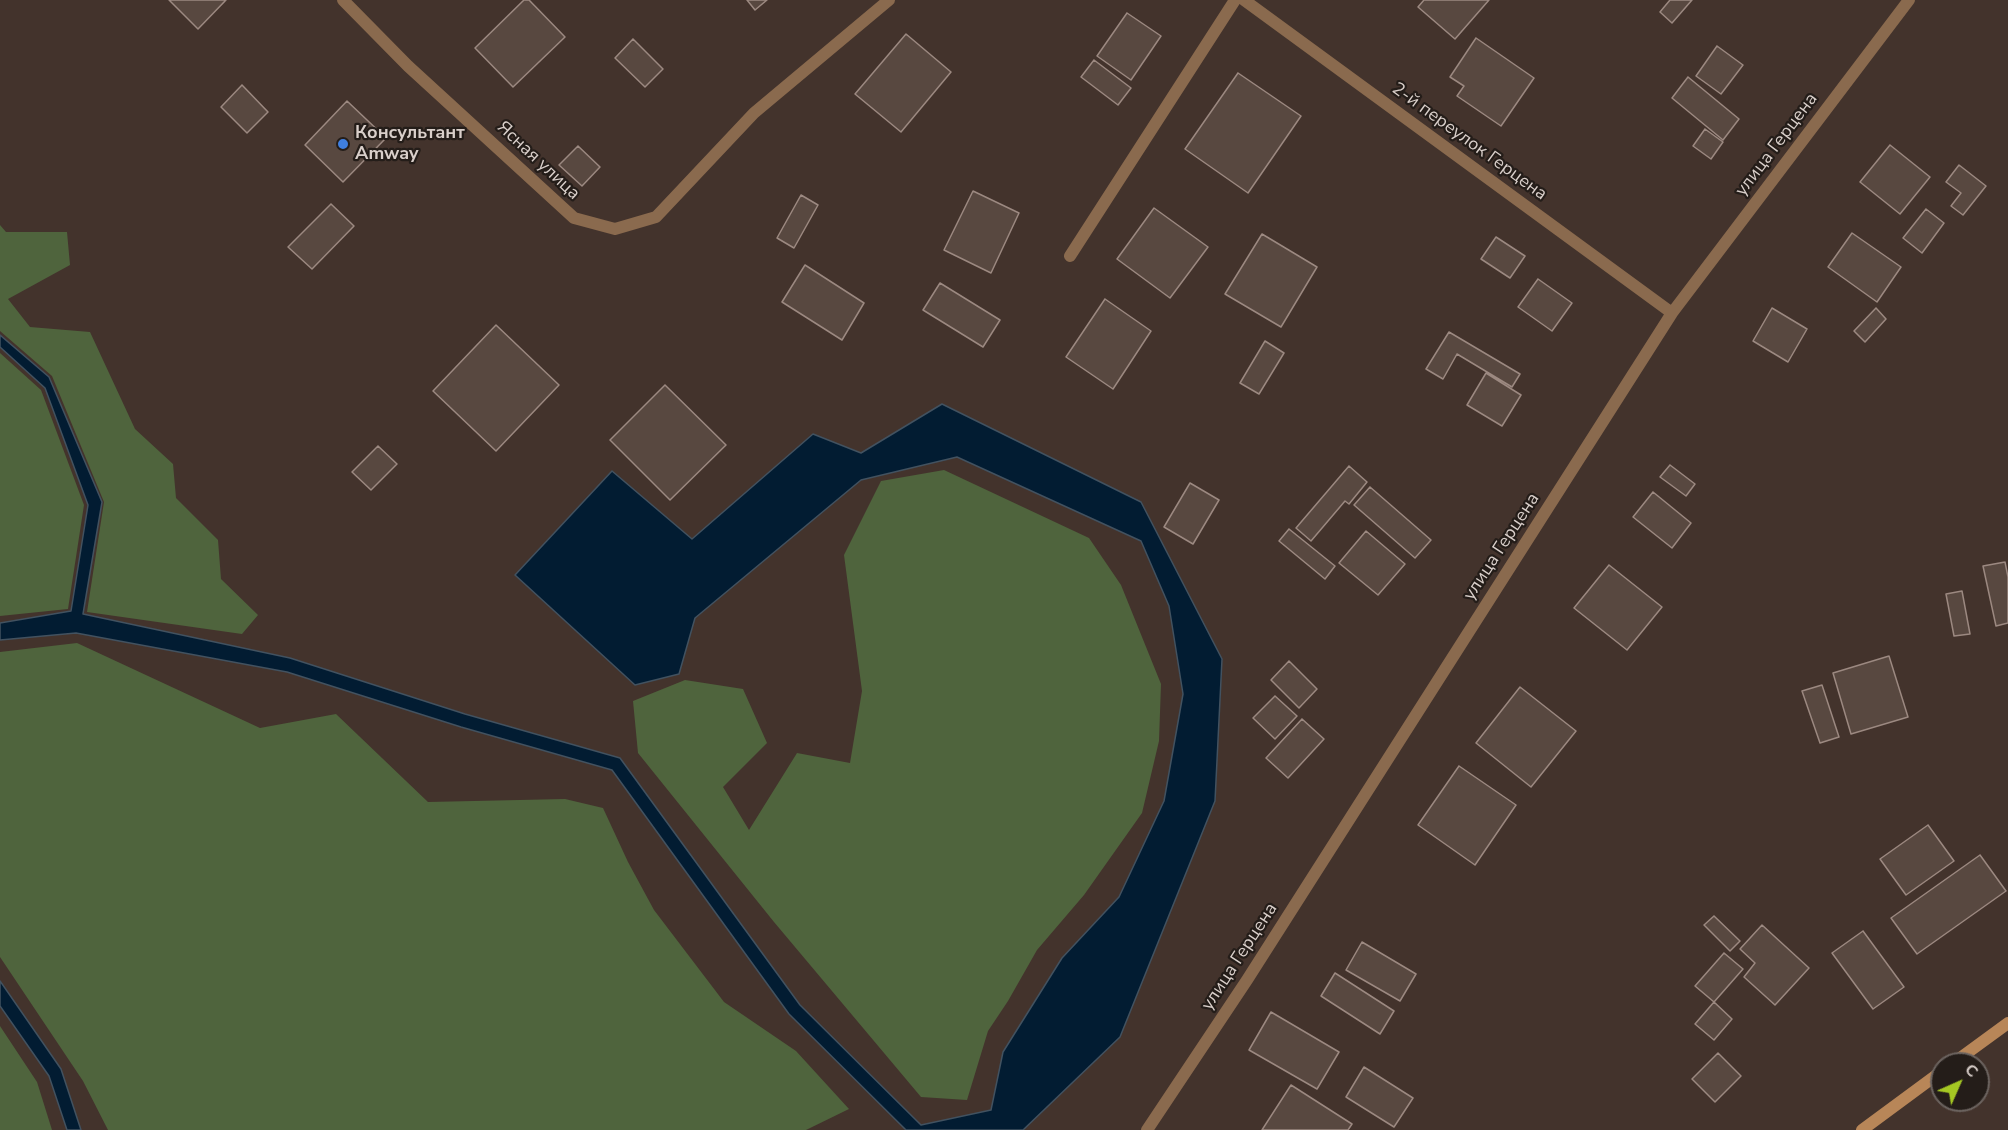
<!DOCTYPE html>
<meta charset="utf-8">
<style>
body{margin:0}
#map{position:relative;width:2008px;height:1130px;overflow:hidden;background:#43332c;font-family:"Nunito Sans",sans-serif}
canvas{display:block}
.north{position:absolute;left:1930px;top:1052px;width:60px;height:60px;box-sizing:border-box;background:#241d19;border:2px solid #6c6460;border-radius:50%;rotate:45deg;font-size:16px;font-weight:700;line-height:24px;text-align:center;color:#d9cfca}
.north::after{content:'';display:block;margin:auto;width:21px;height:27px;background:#a5c823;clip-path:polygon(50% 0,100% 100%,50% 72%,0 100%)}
</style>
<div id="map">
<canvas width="2008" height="1130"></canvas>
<div class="north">С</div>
</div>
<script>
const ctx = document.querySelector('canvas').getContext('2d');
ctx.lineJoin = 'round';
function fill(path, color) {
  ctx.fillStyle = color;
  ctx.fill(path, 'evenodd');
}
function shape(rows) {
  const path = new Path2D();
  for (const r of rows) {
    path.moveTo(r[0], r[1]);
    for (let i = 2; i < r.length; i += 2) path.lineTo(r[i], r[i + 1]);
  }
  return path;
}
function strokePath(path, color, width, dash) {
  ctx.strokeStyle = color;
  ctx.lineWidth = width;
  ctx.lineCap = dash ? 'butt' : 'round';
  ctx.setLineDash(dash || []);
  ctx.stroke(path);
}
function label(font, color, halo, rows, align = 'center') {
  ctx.font = font + ' "Nunito Sans",sans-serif';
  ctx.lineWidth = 4.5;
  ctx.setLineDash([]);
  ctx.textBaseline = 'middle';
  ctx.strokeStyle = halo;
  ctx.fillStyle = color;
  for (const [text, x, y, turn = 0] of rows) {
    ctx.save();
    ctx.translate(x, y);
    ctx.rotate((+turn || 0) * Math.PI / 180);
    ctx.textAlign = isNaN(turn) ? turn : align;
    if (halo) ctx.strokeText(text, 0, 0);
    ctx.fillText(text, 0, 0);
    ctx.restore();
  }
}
fill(shape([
 [0,225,6,232,67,232,70,265,8,299,30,327,90,332,135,429,173,464,176,498,218,540,221,579,258,615,242,634,87,612,104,502,52,376,0,331],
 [0,353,41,390,84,505,68,609,0,616],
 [944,470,1089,538,1121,585,1161,684,1159,741,1142,813,1084,895,1037,950,1008,1001,988,1031,967,1100,921,1097,774,922,638,753,633,701,685,680,743,689,767,743,723,787,749,830,797,753,850,763,862,691,844,555,881,481],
 [77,643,260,728,336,714,428,802,565,799,603,808,628,862,654,910,724,1002,796,1051,849,1109,806,1130,108,1130,83,1081,0,957,0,652],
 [0,1026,37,1082,52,1130,0,1130]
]), '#4f643d');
const water = shape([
 [0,335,49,377,102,502,83,614,290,658,465,714,620,758,800,1005,921,1125,991,1110,1003,1052,1062,958,1119,897,1164,801,1183,694,1169,606,1141,541,957,457,861,480,695,618,679,674,635,685,515,575,612,471,692,539,813,434,861,453,942,404,1141,502,1222,659,1215,801,1120,1037,1023,1130,906,1130,789,1014,612,770,461,727,287,672,76,633,0,640,0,623,71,611,88,505,45,388,0,347,0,335],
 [0,981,61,1069,81,1130,67,1130,49,1076,0,1006,0,981]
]);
fill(water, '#021c32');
strokePath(water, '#425260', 1.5);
const building = shape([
 [169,0,226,0,198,29,169,0],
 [524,0,529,0,565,37,513,87,475,48,524,0],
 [747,0,767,0,755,10,747,0],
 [1424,0,1489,0,1455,39,1418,7,1424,0],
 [1670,0,1692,0,1672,23,1660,12,1670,0],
 [1127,13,1161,36,1131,80,1097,56,1127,13],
 [906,34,951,72,901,132,855,94,906,34],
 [1476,38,1534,78,1501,126,1457,96,1464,86,1450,77,1476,38],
 [633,39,663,69,645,87,615,58,633,39],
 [1717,46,1743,65,1721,94,1696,76,1717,46],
 [1094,60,1131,88,1118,105,1081,77,1094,60],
 [1238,73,1301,116,1248,193,1185,149,1238,73],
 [1688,77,1739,119,1723,140,1672,98,1688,77],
 [242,85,268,112,247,133,221,107,242,85],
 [347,101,386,138,343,182,305,145,347,101],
 [1705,129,1723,142,1711,159,1693,146,1705,129],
 [1890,145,1930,177,1900,214,1860,182,1890,145],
 [578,146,600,167,582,186,559,165,578,146],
 [1959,165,1986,186,1963,215,1951,206,1961,193,1946,182,1959,165],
 [973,191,1019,213,991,273,944,250,973,191],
 [801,195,818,205,794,248,777,238,801,195],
 [331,204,354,226,312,269,288,247,331,204],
 [1154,208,1208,247,1170,298,1117,259,1154,208],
 [1926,209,1944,223,1922,253,1903,238,1926,209],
 [1852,233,1901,267,1877,302,1828,267,1852,233],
 [1262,234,1317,267,1281,327,1225,294,1262,234],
 [1496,237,1525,256,1510,278,1481,259,1496,237],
 [805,265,864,303,842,340,782,302,805,265],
 [1538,279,1572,303,1552,331,1518,307,1538,279],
 [940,283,1000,320,983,347,923,310,940,283],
 [1105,299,1151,331,1113,389,1066,357,1105,299],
 [1772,308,1807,329,1788,362,1753,341,1772,308],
 [1876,308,1886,319,1865,342,1854,331,1876,308],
 [496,325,559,385,496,451,433,391,496,325],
 [1449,332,1520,374,1512,387,1457,354,1443,379,1426,369,1449,332],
 [1265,341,1284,353,1259,394,1240,383,1265,341],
 [1486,373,1521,395,1502,426,1467,405,1486,373],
 [665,385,726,445,670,500,610,440,665,385],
 [378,446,397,464,371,490,352,472,378,446],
 [1670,465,1695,484,1686,496,1660,477,1670,465],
 [1349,466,1367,482,1349,504,1345,501,1311,541,1296,528,1349,466],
 [1190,483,1219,500,1193,544,1164,527,1190,483],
 [1370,487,1431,540,1415,558,1354,505,1370,487],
 [1653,492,1691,523,1672,548,1633,517,1653,492],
 [1289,529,1335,566,1325,579,1279,541,1289,529],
 [1366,531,1405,564,1378,595,1339,563,1366,531],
 [2005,562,2008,577,2008,623,1996,626,1983,566,2005,562],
 [1609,565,1662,607,1627,650,1574,608,1609,565],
 [1962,591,1970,634,1954,636,1946,594,1962,591],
 [1889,656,1908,717,1851,734,1833,673,1889,656],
 [1289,661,1317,689,1299,708,1271,680,1289,661],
 [1822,685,1839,737,1820,743,1802,691,1822,685],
 [1520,687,1576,731,1531,787,1476,743,1520,687],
 [1275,696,1297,716,1275,739,1253,718,1275,696],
 [1302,719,1324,739,1288,778,1266,758,1302,719],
 [1459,766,1516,805,1475,865,1418,825,1459,766],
 [1928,825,1954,861,1906,895,1880,859,1928,825],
 [1980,855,2006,891,1917,954,1891,918,1980,855],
 [1714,916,1740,941,1730,951,1704,925,1714,916],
 [1762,925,1809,968,1775,1005,1744,977,1755,963,1740,949,1762,925],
 [1863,931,1904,987,1873,1009,1832,953,1863,931],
 [1362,942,1416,974,1400,1001,1346,970,1362,942],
 [1724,953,1743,969,1714,1002,1695,986,1724,953],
 [1335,973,1394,1011,1380,1034,1321,996,1335,973],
 [1714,1002,1732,1019,1714,1040,1695,1024,1714,1002],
 [1271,1012,1339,1052,1317,1089,1249,1050,1271,1012],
 [1718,1053,1741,1076,1715,1102,1692,1079,1718,1053],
 [1364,1067,1413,1098,1394,1127,1346,1097,1364,1067],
 [1291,1085,1352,1124,1348,1130,1262,1130,1291,1085]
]);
fill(building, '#584840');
strokePath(building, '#9c8981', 1.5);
strokePath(shape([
 [343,0,408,66,574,218,615,229,656,217,754,113,889,0],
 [1244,0,1672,313],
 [1070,256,1235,0],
 [1147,1130,1247,980,1672,313,1909,0]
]), '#8a6a4e', 12);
strokePath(shape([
 [1952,1064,2008,1023],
 [1862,1130,1942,1071]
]), '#b88658', 12);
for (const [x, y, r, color] of [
 [343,144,6,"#3f7fe0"]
]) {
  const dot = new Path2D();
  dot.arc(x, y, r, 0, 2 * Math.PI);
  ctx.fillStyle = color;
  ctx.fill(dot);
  strokePath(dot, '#241d19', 2);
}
label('bold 18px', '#d9cfca', '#241d19', [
 ["Консультант",355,134],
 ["Amway",355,155]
], 'left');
label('18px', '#d9cfca', '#241d19', [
 ["2-й переулок Герцена",1469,142,36],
 ["улица Герцена",1777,145,-53],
 ["Ясная улица",538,161,43],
 ["улица Герцена",1502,547,-57],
 ["улица Герцена",1240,957,-57]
]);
</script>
